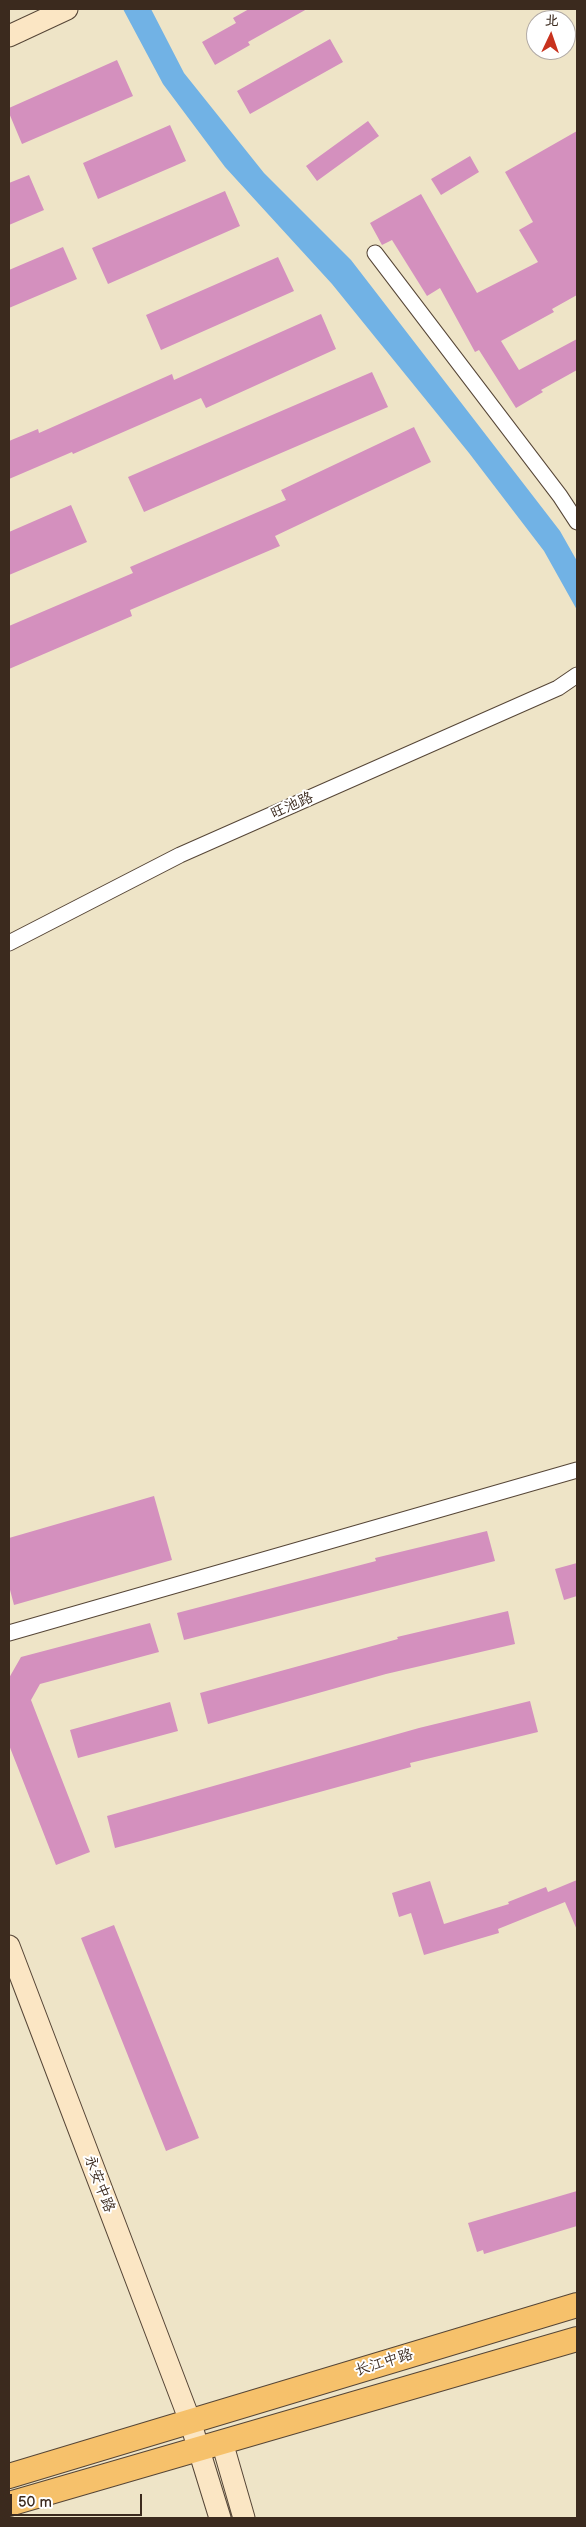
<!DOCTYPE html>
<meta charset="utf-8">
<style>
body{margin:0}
#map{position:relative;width:586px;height:2527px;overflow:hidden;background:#eee4c7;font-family:"Balsamiq Sans","LXGW WenKai TC",sans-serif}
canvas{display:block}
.frame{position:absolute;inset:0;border:10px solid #3b2a1e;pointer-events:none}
.north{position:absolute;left:526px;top:10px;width:50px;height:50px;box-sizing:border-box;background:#fff;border:1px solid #b1aaa5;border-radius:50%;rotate:3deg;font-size:14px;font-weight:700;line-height:20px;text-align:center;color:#3b2a1e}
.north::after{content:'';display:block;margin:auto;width:18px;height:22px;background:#c8321e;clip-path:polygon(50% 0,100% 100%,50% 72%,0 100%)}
.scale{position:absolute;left:10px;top:2494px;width:132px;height:22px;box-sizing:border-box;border:2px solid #3b2a1e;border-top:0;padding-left:6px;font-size:15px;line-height:18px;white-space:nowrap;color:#3b2a1e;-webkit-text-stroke:4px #fff;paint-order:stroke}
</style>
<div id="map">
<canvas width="586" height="2527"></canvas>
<div class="frame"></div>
<div class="north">北</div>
<div class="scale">50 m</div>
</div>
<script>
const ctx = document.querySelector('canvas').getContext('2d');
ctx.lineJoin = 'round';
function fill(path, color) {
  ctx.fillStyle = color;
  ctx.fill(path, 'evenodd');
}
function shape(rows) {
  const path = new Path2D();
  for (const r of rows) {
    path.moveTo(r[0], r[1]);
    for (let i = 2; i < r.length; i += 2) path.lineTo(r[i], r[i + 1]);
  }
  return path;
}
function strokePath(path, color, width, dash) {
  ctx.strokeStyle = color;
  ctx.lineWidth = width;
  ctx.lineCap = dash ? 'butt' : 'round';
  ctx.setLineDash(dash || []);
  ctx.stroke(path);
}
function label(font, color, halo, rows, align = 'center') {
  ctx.font = font + ' "Balsamiq Sans","LXGW WenKai TC",sans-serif';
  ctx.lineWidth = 4;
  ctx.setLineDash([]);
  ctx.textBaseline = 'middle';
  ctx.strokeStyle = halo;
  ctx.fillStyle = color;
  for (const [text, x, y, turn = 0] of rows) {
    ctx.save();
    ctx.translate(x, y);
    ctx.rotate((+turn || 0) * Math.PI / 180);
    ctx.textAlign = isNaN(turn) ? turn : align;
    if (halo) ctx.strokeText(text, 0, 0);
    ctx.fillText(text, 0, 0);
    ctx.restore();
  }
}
fill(shape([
 [123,9,151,9,184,73,264,173,351,260,560,531,577,561,577,610,544,551,469,453,332,284,225,167,163,84]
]), '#71b2e5');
fill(shape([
 [249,9,307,9,248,42,250,45,215,65,202,42,236,23,233,18],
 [330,39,343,62,250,114,237,91],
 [117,60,133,96,22,144,9,113,9,108],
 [368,121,379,136,317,181,306,166],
 [170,125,186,161,98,199,83,163],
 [577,131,577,295,552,309,554,312,501,341,519,370,577,339,577,370,541,390,543,392,516,408,479,350,475,352,440,288,427,296,392,240,382,245,370,223,421,194,477,293,538,262,519,230,533,222,505,172],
 [470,156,479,172,441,195,431,179],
 [29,175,44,210,9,225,9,183],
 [225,191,240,226,108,284,92,248],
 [63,247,77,279,9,308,9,270],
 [278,257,294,291,161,350,146,315],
 [321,314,336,349,206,408,201,398,73,454,72,452,9,479,9,441,38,429,39,433,172,374,174,380],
 [372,372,388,407,144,512,128,477],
 [414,427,431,462,275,536,280,546,130,610,132,616,9,669,9,626,133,573,130,567,286,500,281,490],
 [71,505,87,542,9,575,9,532],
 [154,1496,172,1560,14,1605,9,1586,9,1538],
 [487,1531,495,1561,184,1640,177,1613,376,1561,375,1558],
 [577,1563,577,1596,564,1600,555,1569],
 [508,1611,515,1644,386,1674,208,1724,200,1693,398,1639,397,1637],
 [150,1623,159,1652,40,1684,31,1700,90,1852,56,1865,9,1745,9,1678,21,1657],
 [530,1701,538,1732,410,1763,411,1767,115,1848,107,1816,419,1728],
 [170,1702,178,1731,78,1758,70,1730],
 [577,1880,577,1930,565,1902,498,1929,499,1933,424,1955,411,1913,399,1917,392,1893,430,1881,444,1924,509,1904,508,1902,546,1887,548,1892],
 [114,1925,199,2138,166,2151,81,1938],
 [577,2191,577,2226,484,2254,483,2250,477,2252,468,2223]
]), '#d490be');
const street = shape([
 [375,253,560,496,577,522],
 [9,943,180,855,558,688,577,675],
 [9,1633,577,1470]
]);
const secondary = shape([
 [9,36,67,9],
 [9,1946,190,2421,220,2518],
 [222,2442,244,2518]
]);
const primary = shape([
 [9,2476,577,2305],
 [9,2504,577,2339]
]);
strokePath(street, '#564637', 17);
strokePath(secondary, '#564637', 23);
strokePath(primary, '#564637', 26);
strokePath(street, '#fff', 15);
strokePath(secondary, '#fbe6c4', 21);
strokePath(primary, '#f6c16b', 24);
label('15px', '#3b2a1e', '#fff', [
 ["旺池路",292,806,-24],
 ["永安中路",99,2184,69],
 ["长江中路",384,2363,-17]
]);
</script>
